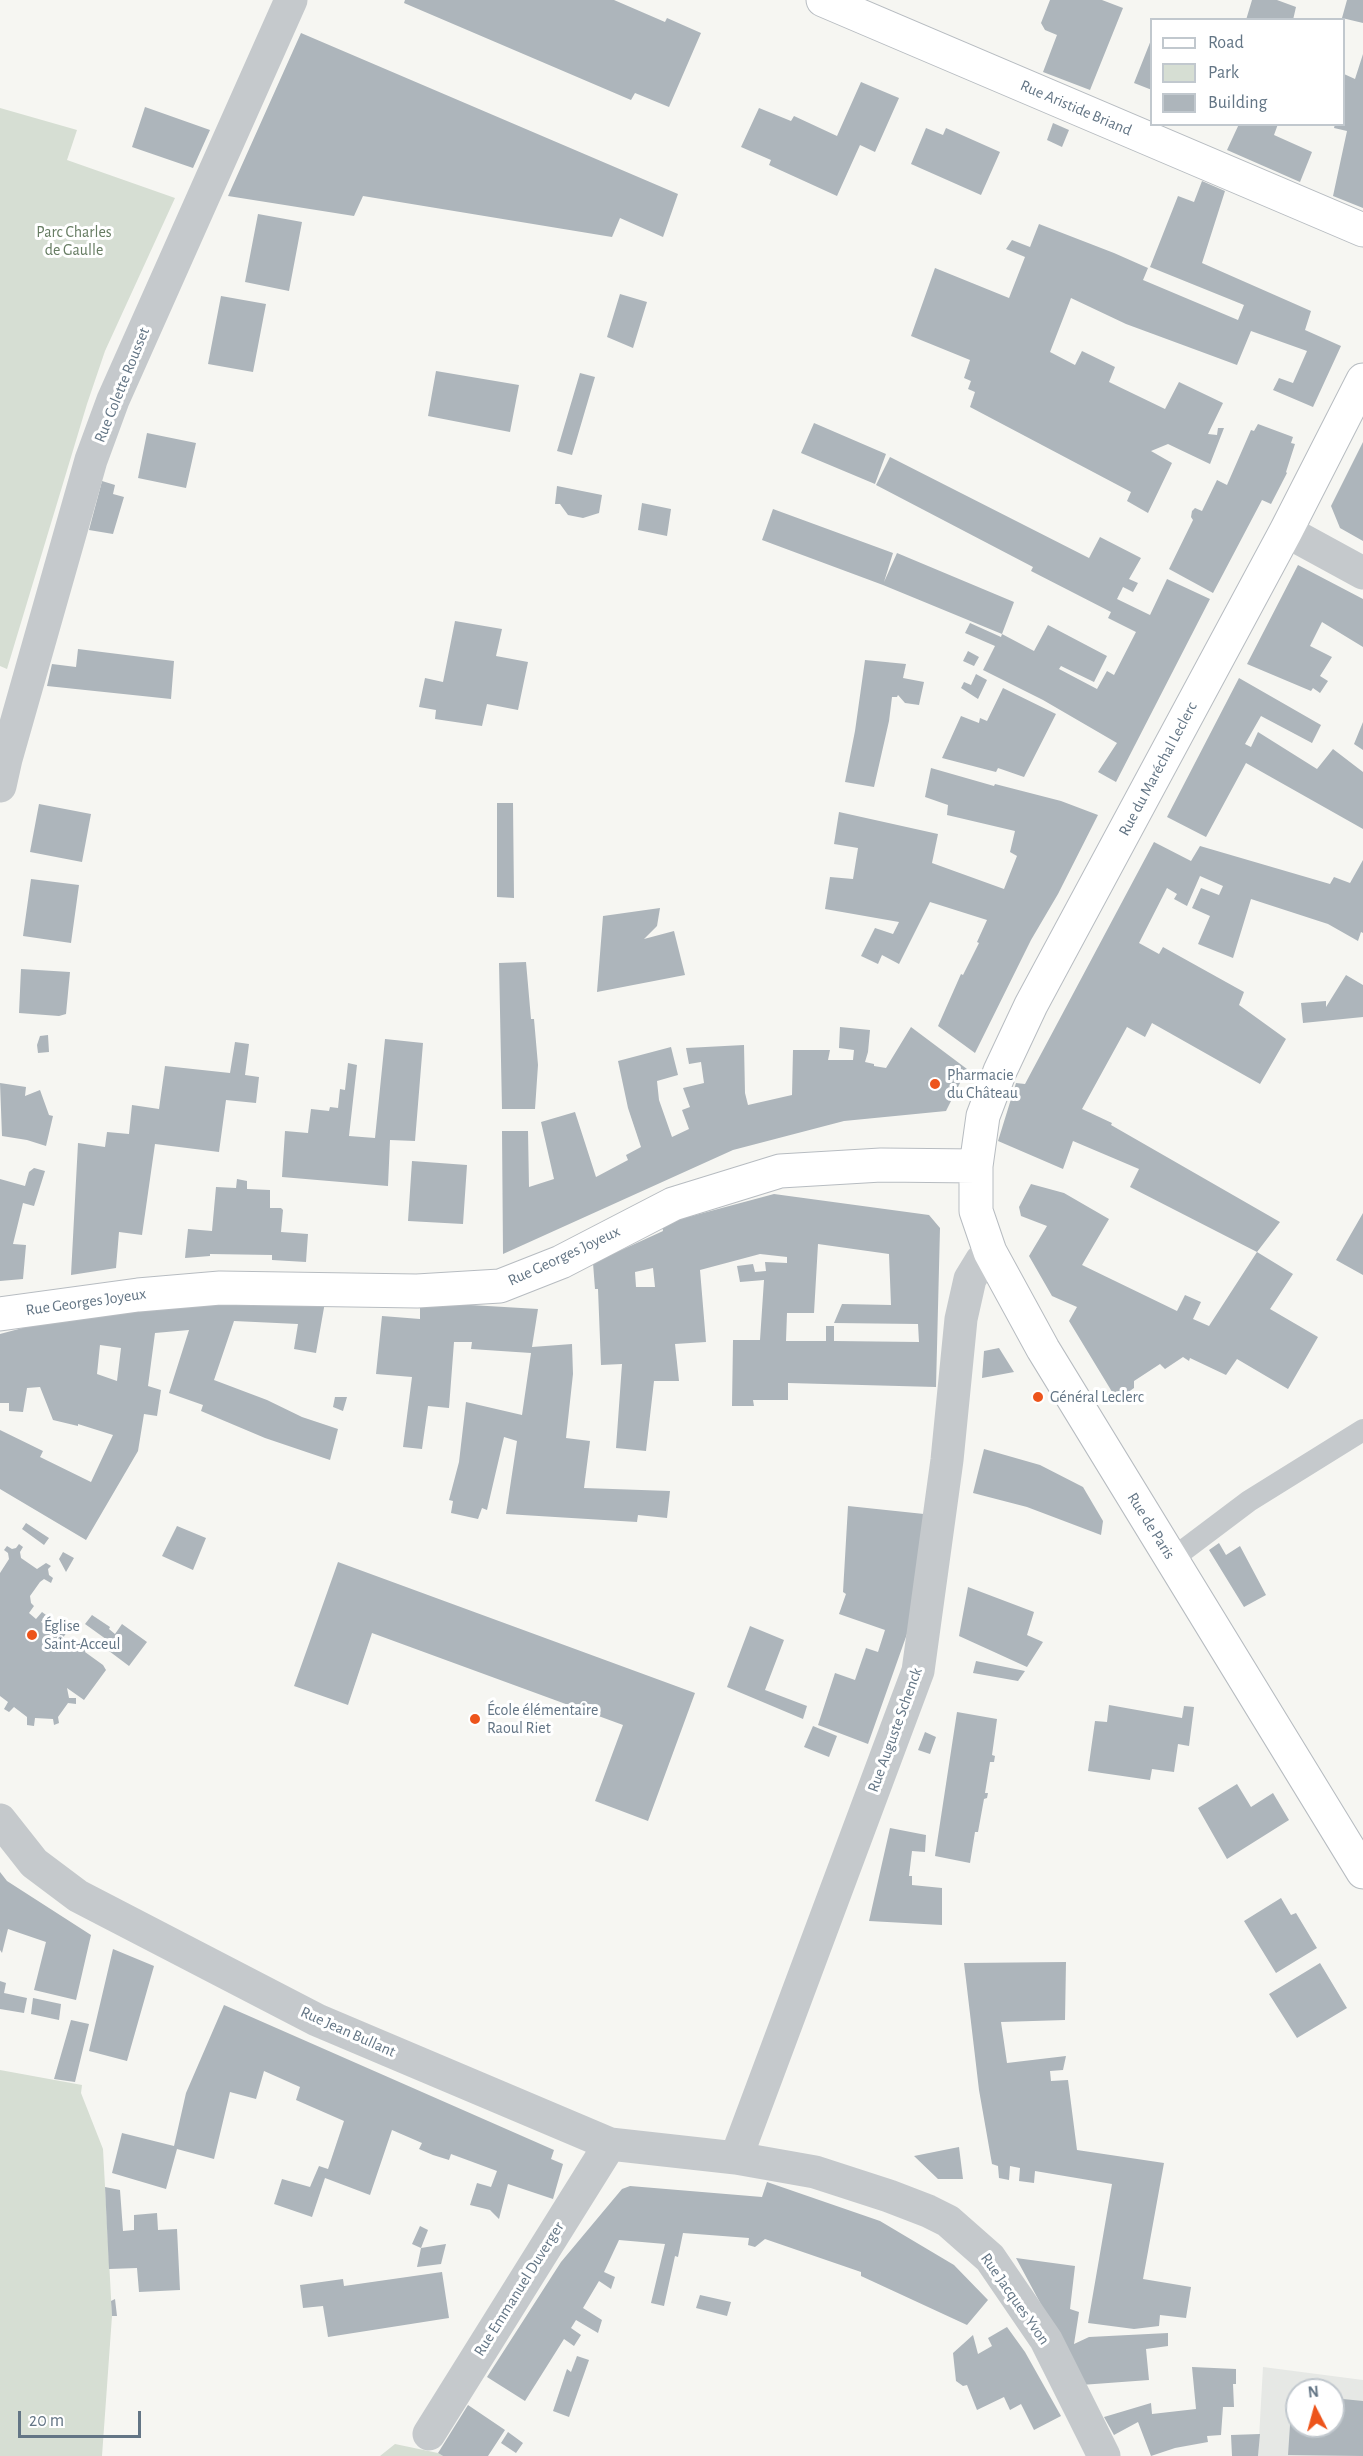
<!DOCTYPE html>
<meta charset="utf-8">
<style>
body{margin:0}
#map{position:relative;width:1363px;height:2456px;overflow:hidden;background:#f6f6f2;font-family:"Alegreya Sans",sans-serif}
canvas{display:block}
.legend{position:absolute;left:1150px;top:18px;width:195px;height:108px;box-sizing:border-box;background:#fff;border:2px solid #c1c8ce;margin:0;padding:8px 10px;list-style:none;font-size:18px;color:#637585}
.legend li{display:flex;align-items:center;gap:12px;height:30px}
.legend b{width:30px;border:2px solid #c1c8ce}
.north{position:absolute;left:1285px;top:2378px;width:60px;height:60px;box-sizing:border-box;background:#fff;border:2px solid #c1c8ce;border-radius:50%;rotate:354deg;font-size:16px;font-weight:700;line-height:24px;text-align:center;color:#637585}
.north::after{content:'';display:block;margin:auto;width:21px;height:27px;background:#ed541b;clip-path:polygon(50% 0,100% 100%,50% 72%,0 100%)}
.scale{position:absolute;left:18px;top:2411px;width:123px;height:27px;box-sizing:border-box;border:3px solid #637585;border-top:0;padding-left:8px;font-size:18px;line-height:21px;white-space:nowrap;color:#637585;-webkit-text-stroke:4px #fff;paint-order:stroke}
</style>
<div id="map">
<canvas width="1363" height="2456"></canvas>
<ul class="legend">
<li><b style="height:8px;background:#fff"></b>Road</li>
<li><b style="height:16px;background:#d6ded3"></b>Park</li>
<li><b style="height:16px;background:#adb5bb"></b>Building</li>
</ul>
<div class="north">N</div>
<div class="scale">20 m</div>
</div>
<script>
const ctx = document.querySelector('canvas').getContext('2d');
ctx.lineJoin = 'round';
function fill(path, color) {
  ctx.fillStyle = color;
  ctx.fill(path, 'evenodd');
}
function shape(rows) {
  const path = new Path2D();
  for (const r of rows) {
    path.moveTo(r[0], r[1]);
    for (let i = 2; i < r.length; i += 2) path.lineTo(r[i], r[i + 1]);
  }
  return path;
}
function strokePath(path, color, width, dash) {
  ctx.strokeStyle = color;
  ctx.lineWidth = width;
  ctx.lineCap = dash ? 'butt' : 'round';
  ctx.setLineDash(dash || []);
  ctx.stroke(path);
}
function label(font, color, halo, rows, align = 'center') {
  ctx.font = font + ' "Alegreya Sans",sans-serif';
  ctx.lineWidth = 6;
  ctx.setLineDash([]);
  ctx.textBaseline = 'middle';
  ctx.strokeStyle = halo;
  ctx.fillStyle = color;
  for (const [text, x, y, turn = 0] of rows) {
    ctx.save();
    ctx.translate(x, y);
    ctx.rotate((+turn || 0) * Math.PI / 180);
    ctx.textAlign = isNaN(turn) ? turn : align;
    if (halo) ctx.strokeText(text, 0, 0);
    ctx.fillText(text, 0, 0);
    ctx.restore();
  }
}
fill(shape([
 [1263,2367,1363,2380,1363,2456,1258,2456],
 [1297,2390,1333,2390,1333,2426,1297,2426]
]), '#e6e8e5');
fill(shape([
 [0,108,77,130,67,160,175,198,105,351,87,404,7,669,0,666],
 [0,2070,82,2085,81,2093,103,2149,112,2316,102,2456,0,2456],
 [395,2444,438,2453,443,2456,380,2456]
]), '#d6ded3');
fill(shape([
 [405,0,614,0,665,22,667,18,701,33,669,107,635,93,631,100,404,3],
 [1050,0,1102,0,1123,8,1090,90,1043,72,1057,35,1045,30,1041,23],
 [1252,0,1277,0,1296,7,1293,20,1246,20],
 [1347,0,1363,0,1363,23,1342,18],
 [301,33,678,194,663,237,620,218,612,237,363,196,354,216,228,196],
 [1151,40,1152,40,1152,90,1134,83],
 [1363,54,1363,208,1333,196,1347,131,1334,128,1335,124,1344,124,1344,74,1355,79],
 [861,82,899,98,875,152,860,145,837,196,769,165,771,160,741,147,759,108,791,121,794,116,837,136],
 [145,107,210,130,193,168,132,147],
 [1053,123,1069,130,1062,147,1047,140],
 [1239,124,1278,124,1274,135,1312,152,1300,182,1227,150],
 [926,128,943,135,946,128,1000,152,981,195,911,164],
 [1202,181,1225,191,1202,263,1311,311,1305,330,1341,346,1313,407,1273,390,1279,378,1293,383,1307,351,1251,331,1237,365,1126,324,1071,298,1050,352,1075,365,1082,351,1115,367,1109,382,1165,409,1179,382,1223,403,1208,434,1217,435,1218,428,1224,428,1210,464,1168,444,1151,451,1172,463,1148,513,1127,501,1131,492,970,407,975,392,968,389,971,381,964,378,970,360,911,336,935,268,1009,298,1025,257,1006,249,1012,240,1030,247,1039,224,1114,253,1148,268,1143,280,1238,320,1244,305,1150,267,1178,196,1194,202],
 [258,214,302,222,289,291,245,282],
 [620,294,647,302,633,348,607,337],
 [221,296,266,304,253,372,208,364],
 [436,371,519,385,510,432,428,416],
 [580,373,595,377,572,455,557,451],
 [814,423,886,454,875,484,801,453],
 [1258,424,1293,437,1291,443,1295,444,1286,472,1287,473,1271,504,1262,500,1213,593,1169,569,1193,520,1191,517,1192,511,1195,508,1202,511,1217,480,1227,485,1251,430,1254,431],
 [147,433,196,443,186,488,138,478],
 [1363,442,1363,541,1340,528,1331,506],
 [890,457,1089,558,1100,537,1141,558,1129,579,1138,583,1133,592,1123,587,1117,599,1150,615,1167,579,1210,599,1116,782,1098,772,1117,743,1043,700,983,670,995,646,965,633,970,623,1001,637,1002,634,1034,651,1048,625,1107,656,1094,682,1061,666,1059,669,1097,689,1107,671,1114,675,1136,632,1108,618,1111,612,1031,571,1033,567,876,485],
 [102,481,115,485,113,494,124,497,113,534,89,530],
 [557,486,602,495,599,513,583,518,568,515,560,504,555,504],
 [642,503,671,509,667,536,638,530],
 [773,509,893,553,884,582,897,553,1014,602,1002,634,883,585,762,540],
 [1298,565,1363,599,1363,647,1322,622,1310,646,1332,657,1320,676,1328,681,1320,693,1313,688,1311,691,1247,664],
 [455,621,502,629,496,656,528,662,518,710,487,704,482,726,435,719,436,710,419,707,425,678,443,682],
 [78,649,174,661,171,699,47,686,52,664,76,667],
 [968,651,979,657,974,666,963,661],
 [865,660,906,664,903,678,924,682,919,705,905,703,898,695,897,697,892,697,889,721,874,787,845,782,855,731],
 [976,674,987,680,978,699,961,688,964,682,971,685],
 [1239,678,1321,725,1312,743,1261,716,1245,744,1251,747,1258,732,1317,769,1333,749,1363,772,1363,829,1246,763,1206,837,1167,817],
 [1003,688,1056,714,1024,777,998,768,996,772,942,758,961,716,979,723,980,718,987,721],
 [1363,722,1363,750,1354,744],
 [931,768,994,786,995,784,1061,801,1098,815,1058,894,1031,940,975,1053,938,1026,961,974,963,975,979,943,977,942,987,920,930,902,899,964,882,955,878,964,861,956,875,928,893,934,899,922,825,909,830,877,853,879,858,848,834,844,839,812,938,834,932,863,1004,889,1017,856,1010,852,1015,831,947,815,948,805,925,797],
 [497,803,513,803,514,898,497,897],
 [39,804,91,814,82,862,30,852],
 [1154,842,1191,861,1200,846,1330,884,1334,877,1350,883,1363,860,1363,933,1361,932,1358,941,1328,924,1251,899,1233,958,1198,944,1210,916,1192,908,1201,888,1219,895,1223,886,1200,876,1187,906,1174,899,1177,894,1167,888,1139,943,1159,954,1163,947,1244,992,1239,1005,1286,1039,1260,1084,1152,1023,1145,1037,1127,1027,1082,1109,1112,1123,1111,1125,1280,1222,1257,1252,1293,1274,1270,1309,1318,1337,1288,1389,1237,1359,1226,1375,1190,1358,1189,1361,1183,1357,1165,1369,1160,1364,1134,1381,1134,1388,1117,1400,1069,1321,1077,1307,1052,1296,1029,1256,1047,1226,1021,1216,1019,1207,1031,1184,1064,1193,1109,1219,1082,1265,1177,1311,1185,1295,1201,1302,1193,1319,1209,1326,1257,1252,1130,1187,1139,1169,1073,1141,1063,1169,998,1141,1016,1083,1025,1084],
 [31,879,79,885,71,943,23,936],
 [660,908,657,926,644,939,674,931,685,975,597,992,603,916],
 [526,962,531,1019,534,1019,538,1065,535,1109,502,1109,499,963],
 [21,969,70,972,66,1014,59,1016,19,1013],
 [1346,975,1363,985,1363,1017,1303,1023,1301,1003,1326,1001,1326,1007],
 [840,1027,870,1030,868,1052,865,1062,874,1064,874,1066,886,1068,911,1027,967,1069,946,1111,844,1121,733,1150,503,1254,502,1131,528,1131,529,1187,554,1179,541,1122,575,1112,596,1177,628,1160,626,1155,641,1147,628,1108,618,1061,671,1047,678,1075,657,1081,659,1100,672,1137,689,1129,682,1110,690,1107,683,1088,704,1083,701,1062,689,1064,686,1048,744,1045,745,1093,748,1105,792,1095,793,1050,830,1050,828,1060,853,1060,854,1050,839,1048],
 [48,1035,49,1052,38,1053,37,1045,40,1036],
 [385,1039,423,1043,415,1141,390,1140,388,1186,282,1177,285,1131,308,1133,311,1109,329,1111,330,1107,338,1108,340,1089,345,1090,348,1063,357,1065,349,1136,375,1138],
 [235,1042,249,1044,245,1075,259,1077,256,1103,226,1100,219,1152,155,1144,142,1235,119,1232,116,1268,71,1275,78,1143,105,1147,107,1132,129,1134,132,1105,159,1109,165,1066,230,1073],
 [0,1083,26,1087,25,1096,40,1090,49,1115,53,1116,46,1146,27,1140,2,1136],
 [412,1161,467,1165,463,1224,408,1221],
 [34,1168,45,1171,34,1206,23,1203,13,1244,26,1245,23,1279,0,1281,0,1179,25,1186,29,1172],
 [237,1179,247,1181,247,1189,270,1190,270,1208,281,1208,283,1210,281,1232,308,1234,306,1262,272,1260,272,1255,210,1254,210,1256,185,1258,188,1229,212,1231,216,1187,236,1188],
 [774,1194,929,1215,940,1228,936,1387,788,1383,788,1400,753,1400,754,1406,732,1406,733,1340,760,1340,764,1280,740,1282,737,1266,753,1264,755,1272,766,1271,765,1262,787,1263,787,1257,760,1254,700,1270,706,1342,675,1344,679,1381,654,1381,646,1451,616,1448,622,1364,601,1365,598,1289,595,1289,593,1263,663,1231,662,1224],
 [818,1244,889,1254,891,1305,842,1304,834,1323,918,1324,919,1342,834,1341,834,1326,826,1326,826,1341,786,1341,787,1313,814,1313],
 [653,1268,655,1287,636,1287,635,1272],
 [1363,1213,1363,1275,1336,1260],
 [154,1300,325,1302,316,1353,294,1349,298,1324,234,1321,214,1380,267,1400,302,1417,338,1429,330,1460,265,1438,201,1411,203,1405,169,1393,189,1330,155,1333,148,1386,161,1390,157,1416,144,1414,138,1451,86,1540,0,1489,0,1430,43,1451,40,1457,91,1482,113,1435,78,1424,78,1426,53,1420,40,1387,27,1388,23,1412,9,1411,9,1403,0,1403,0,1334,75,1314],
 [100,1345,121,1348,117,1381,97,1374],
 [420,1302,538,1309,532,1347,572,1344,573,1374,566,1438,590,1441,584,1488,670,1491,667,1518,638,1515,637,1522,506,1514,517,1441,504,1437,487,1510,482,1508,478,1519,451,1513,453,1501,449,1500,459,1462,466,1402,522,1415,531,1353,471,1349,472,1342,454,1342,449,1408,428,1406,422,1449,403,1447,412,1377,376,1374,382,1316,420,1319],
 [999,1348,1014,1372,982,1378,984,1351],
 [335,1397,347,1397,343,1411,333,1407],
 [984,1449,1040,1465,1083,1487,1103,1521,1101,1535,1027,1507,973,1493],
 [848,1506,924,1514,913,1617,868,1744,818,1725,835,1673,855,1680,866,1648,878,1652,885,1630,839,1614,846,1594,843,1592],
 [26,1523,49,1538,44,1545,22,1529],
 [177,1526,206,1538,193,1570,162,1556],
 [1219,1543,1226,1555,1240,1546,1266,1595,1244,1607,1209,1550],
 [19,1544,23,1547,20,1552,21,1558,37,1569,46,1563,51,1566,48,1569,49,1575,53,1578,51,1583,44,1579,40,1582,30,1596,31,1603,34,1606,29,1613,36,1619,42,1612,46,1615,41,1622,58,1633,63,1627,68,1630,63,1638,80,1649,85,1641,90,1645,85,1652,103,1665,106,1670,84,1700,67,1688,69,1698,76,1698,76,1704,68,1703,58,1717,59,1723,54,1725,53,1719,35,1718,34,1726,27,1725,27,1717,14,1707,9,1712,4,1709,8,1702,0,1696,0,1573,9,1559,8,1553,4,1550,7,1546,12,1549,16,1548],
 [63,1552,74,1558,66,1572,59,1559],
 [338,1562,695,1693,648,1821,595,1801,623,1725,372,1633,348,1705,294,1686],
 [968,1587,1034,1612,1027,1635,1043,1642,1027,1667,959,1636],
 [92,1615,110,1627,109,1629,115,1634,122,1624,147,1642,129,1666,105,1648,110,1642,85,1624],
 [750,1626,784,1640,765,1690,807,1706,803,1719,727,1687],
 [976,1661,1025,1671,1018,1681,973,1673],
 [1109,1705,1182,1718,1184,1706,1194,1707,1189,1746,1178,1744,1174,1772,1152,1769,1150,1780,1088,1771,1095,1721,1107,1722],
 [957,1712,997,1719,992,1755,995,1756,994,1762,990,1762,985,1793,988,1793,987,1798,984,1799,978,1832,975,1832,970,1863,935,1856],
 [813,1726,837,1736,829,1757,804,1747],
 [925,1732,936,1737,930,1754,918,1750],
 [1237,1784,1251,1807,1273,1793,1289,1820,1227,1859,1198,1808],
 [890,1828,926,1835,925,1852,912,1851,909,1876,912,1876,912,1885,942,1888,942,1925,869,1921],
 [0,1872,7,1881,91,1935,76,2000,34,1990,46,1942,8,1929,2,1953,0,1950],
 [1281,1898,1291,1915,1296,1913,1317,1948,1276,1973,1244,1921],
 [113,1949,154,1966,127,2061,89,2051],
 [1066,1962,1065,2020,1001,2022,1007,2063,1066,2056,1063,2070,1050,2071,1051,2081,1068,2080,1077,2150,1164,2163,1143,2279,1191,2287,1186,2318,1160,2315,1159,2326,1134,2329,1088,2323,1112,2184,1035,2171,1034,2183,1019,2181,1020,2168,1010,2166,1009,2180,999,2178,998,2166,992,2164,979,2090,964,1963],
 [1320,1963,1347,2008,1297,2038,1269,1994],
 [0,1981,6,1983,4,1993,27,1998,24,2013,0,2009],
 [33,1998,61,2004,59,2020,31,2014],
 [224,2005,554,2150,551,2159,563,2164,553,2199,508,2184,499,2219,490,2210,470,2205,477,2183,491,2187,497,2171,451,2154,449,2160,433,2155,419,2149,422,2143,392,2130,370,2195,325,2178,312,2217,274,2204,282,2179,310,2187,319,2166,328,2169,344,2121,296,2100,300,2087,264,2071,256,2099,230,2092,214,2159,177,2149,166,2189,112,2173,122,2133,174,2146,186,2093],
 [71,2020,89,2024,75,2082,54,2079],
 [959,2147,963,2179,938,2179,914,2156],
 [767,2182,880,2221,954,2265,988,2300,967,2325,861,2276,861,2272,765,2239,755,2247,748,2245,749,2238,683,2233,678,2257,675,2256,664,2306,651,2303,665,2244,619,2240,604,2272,615,2277,611,2289,599,2281,583,2308,602,2320,598,2333,576,2320,571,2328,581,2335,574,2346,564,2339,525,2401,487,2377,561,2262,622,2189,630,2186,762,2197],
 [105,2187,120,2190,123,2231,134,2230,134,2215,157,2213,158,2230,177,2229,180,2290,139,2292,137,2268,109,2269],
 [420,2226,428,2230,421,2248,412,2244],
 [446,2244,441,2264,417,2267,421,2248],
 [1016,2258,1075,2266,1070,2309,1079,2312,1074,2344,1089,2337,1168,2333,1168,2346,1146,2349,1149,2380,1081,2385,1064,2347],
 [442,2272,449,2318,328,2337,323,2306,303,2308,300,2285,343,2279,344,2286],
 [700,2295,731,2302,727,2316,696,2308],
 [115,2299,117,2316,112,2316,111,2301],
 [1007,2327,1025,2352,1061,2416,1034,2430,1021,2404,1010,2410,1004,2397,977,2410,967,2385,963,2386,956,2381,953,2353,973,2335,978,2354,992,2346,988,2338],
 [577,2356,589,2360,569,2417,553,2411,567,2369,571,2372],
 [1192,2367,1236,2369,1236,2384,1233,2384,1234,2407,1223,2407,1221,2435,1207,2436,1208,2442,1175,2448,1151,2456,1138,2422,1114,2435,1104,2417,1151,2403,1152,2414,1196,2409],
 [1292,2395,1297,2396,1297,2426,1333,2426,1333,2398,1363,2401,1363,2456,1288,2455],
 [468,2405,505,2430,488,2456,443,2456,438,2453],
 [508,2432,523,2443,516,2453,501,2443],
 [1260,2434,1258,2456,1232,2456,1231,2435]
]), '#adb5bb');
const secondary = shape([
 [823,0,1363,230],
 [1363,380,1286,531,1031,1005,1000,1071,983,1116,976,1166,976,1211,990,1252,1043,1349,1363,1872],
 [0,1314,138,1295,220,1288,417,1291,500,1286,561,1262,673,1204,780,1171,881,1165,976,1166]
]);
strokePath(secondary, '#b7bcc1', 35);
strokePath(shape([
 [1172,1559,1249,1501,1363,1430]
]), '#c5c9cc', 22);
strokePath(shape([
 [1286,531,1363,573],
 [0,786,6,759,91,460,113,400,291,0],
 [0,1820,34,1863,78,1896,317,2020,610,2144,736,2158,815,2172,889,2196,928,2211,948,2221,990,2258,1046,2340,1104,2456],
 [736,2158,918,1671,947,1460,961,1319,970,1279,981,1261,990,1252],
 [429,2434,610,2144]
]), '#c5c9cc', 33);
strokePath(secondary, '#fff', 33);
for (const [x, y, r, color] of [
 [935,1084,6,"#ed541b"],
 [1038,1397,6,"#ed541b"],
 [32,1635,6,"#ed541b"],
 [475,1719,6,"#ed541b"]
]) {
  const dot = new Path2D();
  dot.arc(x, y, r, 0, 2 * Math.PI);
  ctx.fillStyle = color;
  ctx.fill(dot);
  strokePath(dot, '#fff', 2);
}
label('16px', '#637585', '#fff', [
 ["Rue Aristide Briand",1076,108,23],
 ["Rue Colette Rousset",122,385,-68],
 ["Rue du Maréchal Leclerc",1158,769,-62],
 ["Rue Georges Joyeux",564,1256,-25],
 ["Rue Georges Joyeux",86,1302,-8],
 ["Rue de Paris",1151,1526,58],
 ["Rue Auguste Schenck",895,1730,-70],
 ["Rue Jean Bullant",348,2032,24],
 ["Rue Emmanuel Duverger",519,2289,-58],
 ["Rue Jacques Yvon",1015,2299,55]
]);
label('16px', '#667c62', '#fff', [
 ["Parc Charles",74,232],
 ["de Gaulle",74,250]
]);
label('16px', '#637585', '#fff', [
 ["Pharmacie",947,1075],
 ["du Château",947,1093],
 ["Général Leclerc",1050,1397],
 ["Église",44,1626],
 ["Saint-Acceul",44,1644],
 ["École élémentaire",487,1710],
 ["Raoul Riet",487,1728]
], 'left');
</script>
